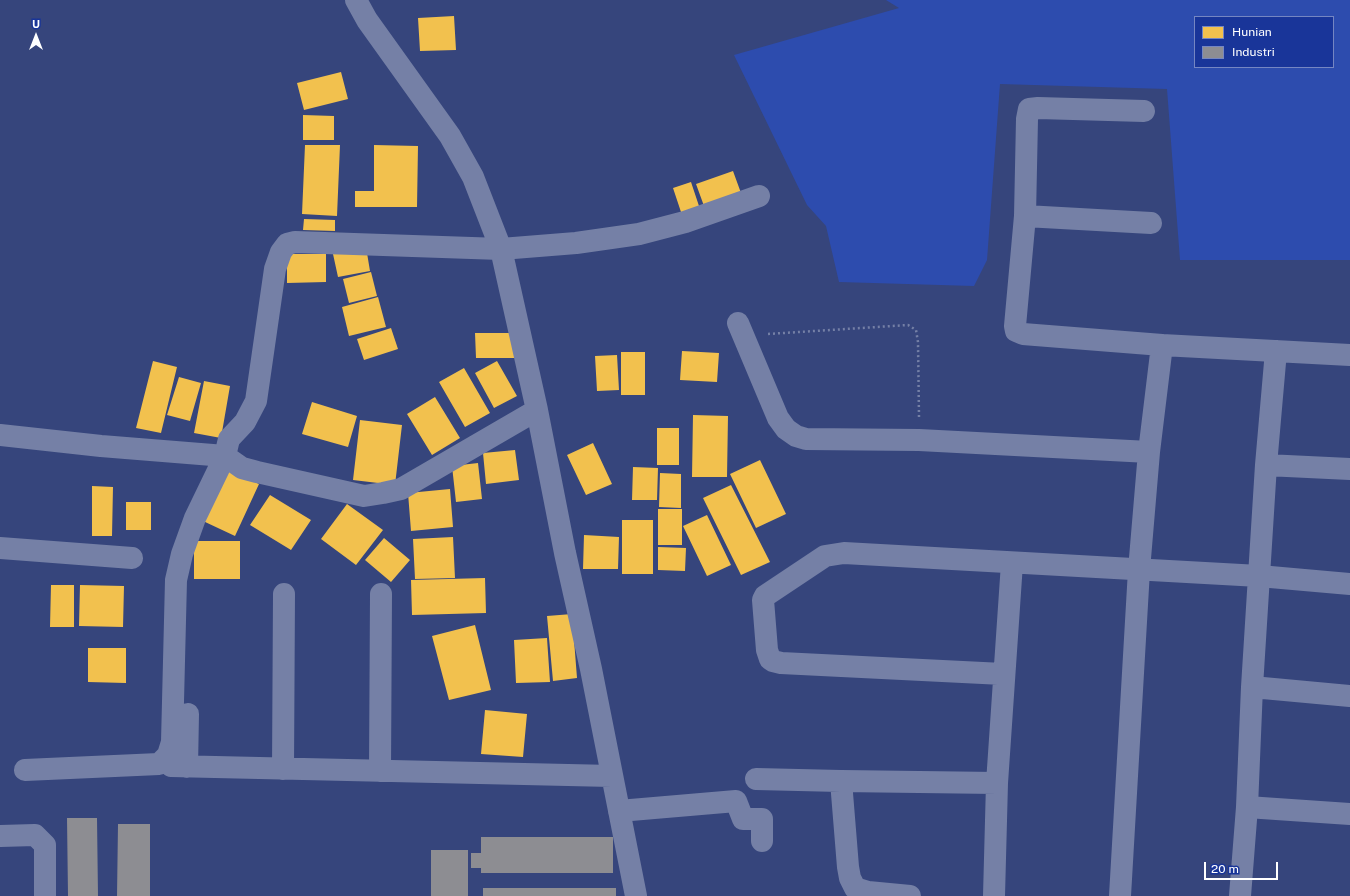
<!DOCTYPE html>
<style>
body{margin:0}
#map{position:relative;width:1350px;height:896px;overflow:hidden;background:#36457c;font-family:"Public Sans",sans-serif}
canvas{display:block}
.legend{position:absolute;left:1194px;top:16px;width:140px;height:52px;box-sizing:border-box;background:#193599;border:1px solid #7586c2;margin:0;padding:5px 7px;list-style:none;font-size:12px;color:#fff}
.legend li{display:flex;align-items:center;gap:8px;height:20px}
.legend b{width:20px;border:1px solid #7586c2}
.north{position:absolute;left:16px;top:16px;width:40px;height:40px;-webkit-text-stroke:3px #193599;paint-order:stroke;rotate:0deg;font-size:11px;font-weight:700;line-height:16px;text-align:center;color:#fff}
.north::after{content:'';display:block;margin:auto;width:14px;height:18px;background:#fff;clip-path:polygon(50% 0,100% 100%,50% 72%,0 100%)}
.scale{position:absolute;left:1204px;top:862px;width:74px;height:18px;box-sizing:border-box;border:2px solid #fff;border-top:0;padding-left:5px;font-size:12px;line-height:14px;white-space:nowrap;color:#fff;-webkit-text-stroke:3px #193599;paint-order:stroke}
</style>
<div id="map">
<canvas width="1350" height="896"></canvas>
<ul class="legend">
<li><b style="height:11px;background:#f2c14e"></b>Hunian</li>
<li><b style="height:11px;background:#8d8d92"></b>Industri</li>
</ul>
<div class="north">U</div>
<div class="scale">20 m</div>
</div>
<script>
const ctx = document.querySelector('canvas').getContext('2d');
ctx.lineJoin = 'round';
function fill(path, color) {
  ctx.fillStyle = color;
  ctx.fill(path, 'evenodd');
}
function shape(rows) {
  const path = new Path2D();
  for (const r of rows) {
    path.moveTo(r[0], r[1]);
    for (let i = 2; i < r.length; i += 2) path.lineTo(r[i], r[i + 1]);
  }
  return path;
}
function strokePath(path, color, width, dash) {
  ctx.strokeStyle = color;
  ctx.lineWidth = width;
  ctx.lineCap = dash ? 'butt' : 'round';
  ctx.setLineDash(dash || []);
  ctx.stroke(path);
}
fill(shape([
 [886,0,1350,0,1350,260,1180,260,1167,89,1000,84,987,260,974,286,839,282,826,226,807,205,734,55,899,8],
 [1195,17,1333,17,1333,67,1195,67]
]), '#2d4cae');
fill(shape([
 [454,16,456,50,420,51,418,18],
 [341,72,348,99,304,110,297,83],
 [303,115,334,116,334,140,303,140],
 [305,145,340,145,337,216,302,214],
 [374,145,418,146,417,207,355,207,355,191,374,191],
 [733,171,741,193,704,206,696,184],
 [691,182,700,209,682,215,673,188],
 [304,219,335,220,335,231,303,230],
 [366,247,370,271,338,277,333,254],
 [287,254,326,254,326,282,287,283],
 [371,272,377,296,349,303,343,279],
 [378,297,386,327,349,336,342,307],
 [391,328,398,349,364,360,357,339],
 [475,333,515,333,515,358,476,358],
 [682,351,719,353,717,382,680,380],
 [621,352,645,352,645,395,621,395],
 [617,355,619,390,597,391,595,356],
 [153,361,177,367,161,433,136,428],
 [497,361,517,396,494,408,475,373],
 [464,368,490,413,465,427,439,382],
 [179,377,201,383,190,421,167,415],
 [204,381,230,386,221,438,194,433],
 [435,397,460,438,432,455,407,414],
 [312,402,357,416,348,447,302,434],
 [693,415,728,416,727,477,692,477],
 [360,420,402,425,395,485,353,480],
 [657,428,679,428,679,465,657,465],
 [593,443,612,484,586,495,567,455],
 [515,450,519,480,486,484,483,453],
 [760,460,786,514,756,528,730,474],
 [478,463,482,499,456,502,452,466],
 [633,467,658,468,657,500,632,500],
 [227,469,259,484,235,536,203,521],
 [660,473,681,474,681,508,659,507],
 [731,485,770,562,741,575,703,498],
 [92,486,113,487,112,536,92,536],
 [450,489,453,527,411,531,408,493],
 [270,495,311,520,291,550,250,525],
 [126,502,151,502,151,530,126,530],
 [347,504,383,530,356,565,321,539],
 [658,509,682,509,682,545,658,545],
 [707,515,731,565,707,576,683,526],
 [622,520,653,520,653,574,622,574],
 [584,535,619,537,618,569,583,569],
 [453,537,455,578,415,579,413,539],
 [384,538,410,560,391,582,365,560],
 [194,541,240,541,240,579,194,579],
 [658,547,686,548,685,571,658,570],
 [485,578,486,613,412,615,411,580],
 [51,585,74,585,74,627,50,627],
 [80,585,124,586,123,627,79,626],
 [572,614,577,678,553,681,547,616],
 [475,625,491,690,449,700,432,636],
 [547,638,550,682,516,683,514,640],
 [88,648,126,648,126,683,88,682],
 [485,710,527,714,523,757,481,754]
]), '#f2c14e');
fill(shape([
 [67,818,97,818,98,896,68,896],
 [118,824,150,824,150,896,117,896],
 [481,837,613,837,613,873,481,873],
 [431,850,468,850,468,896,431,896],
 [471,853,481,853,481,868,471,868],
 [483,888,616,888,616,896,483,896]
]), '#8d8d92');
strokePath(shape([
 [768,334,908,325,916,330,918,342,919,417]
]), '#7580a6', 2.5, [2, 3]);
strokePath(shape([
 [356,0,367,20,450,136,473,177,501,249,537,410,565,553,591,669,636,896],
 [1144,111,1038,108,1029,109,1027,119,1025,216,1015,326,1016,331,1023,334,1162,345,1350,355],
 [1025,216,1151,223],
 [738,323,778,418,786,429,796,436,806,439,919,440,1149,452],
 [0,435,101,446,225,456,242,468,257,472,364,496,383,493,401,489,537,410],
 [1266,465,1350,469],
 [0,548,132,558],
 [1003,674,781,663,773,661,770,659,767,650,763,600,765,596,825,556,844,553,1259,576,1350,584],
 [1252,687,1350,696],
 [171,766,612,776],
 [187,767,188,714],
 [283,769,284,594],
 [25,770,159,764,168,755,172,742,176,580,182,554,195,518,225,456,229,439,245,422,256,401,275,269,281,252,287,244,295,242,501,249,576,243,639,234,685,222,759,196],
 [380,771,381,594],
 [756,779,841,781,997,783],
 [841,781,848,867,850,878,855,888,868,892,910,896],
 [1247,807,1350,814],
 [619,811,736,801,743,819,762,819,762,841],
 [0,836,35,835,45,845,45,896],
 [994,896,997,783,1012,563],
 [1120,896,1139,570,1149,452,1162,345],
 [1240,896,1247,807,1252,687,1266,465,1276,351]
]), '#7580a6', 22);
</script>
